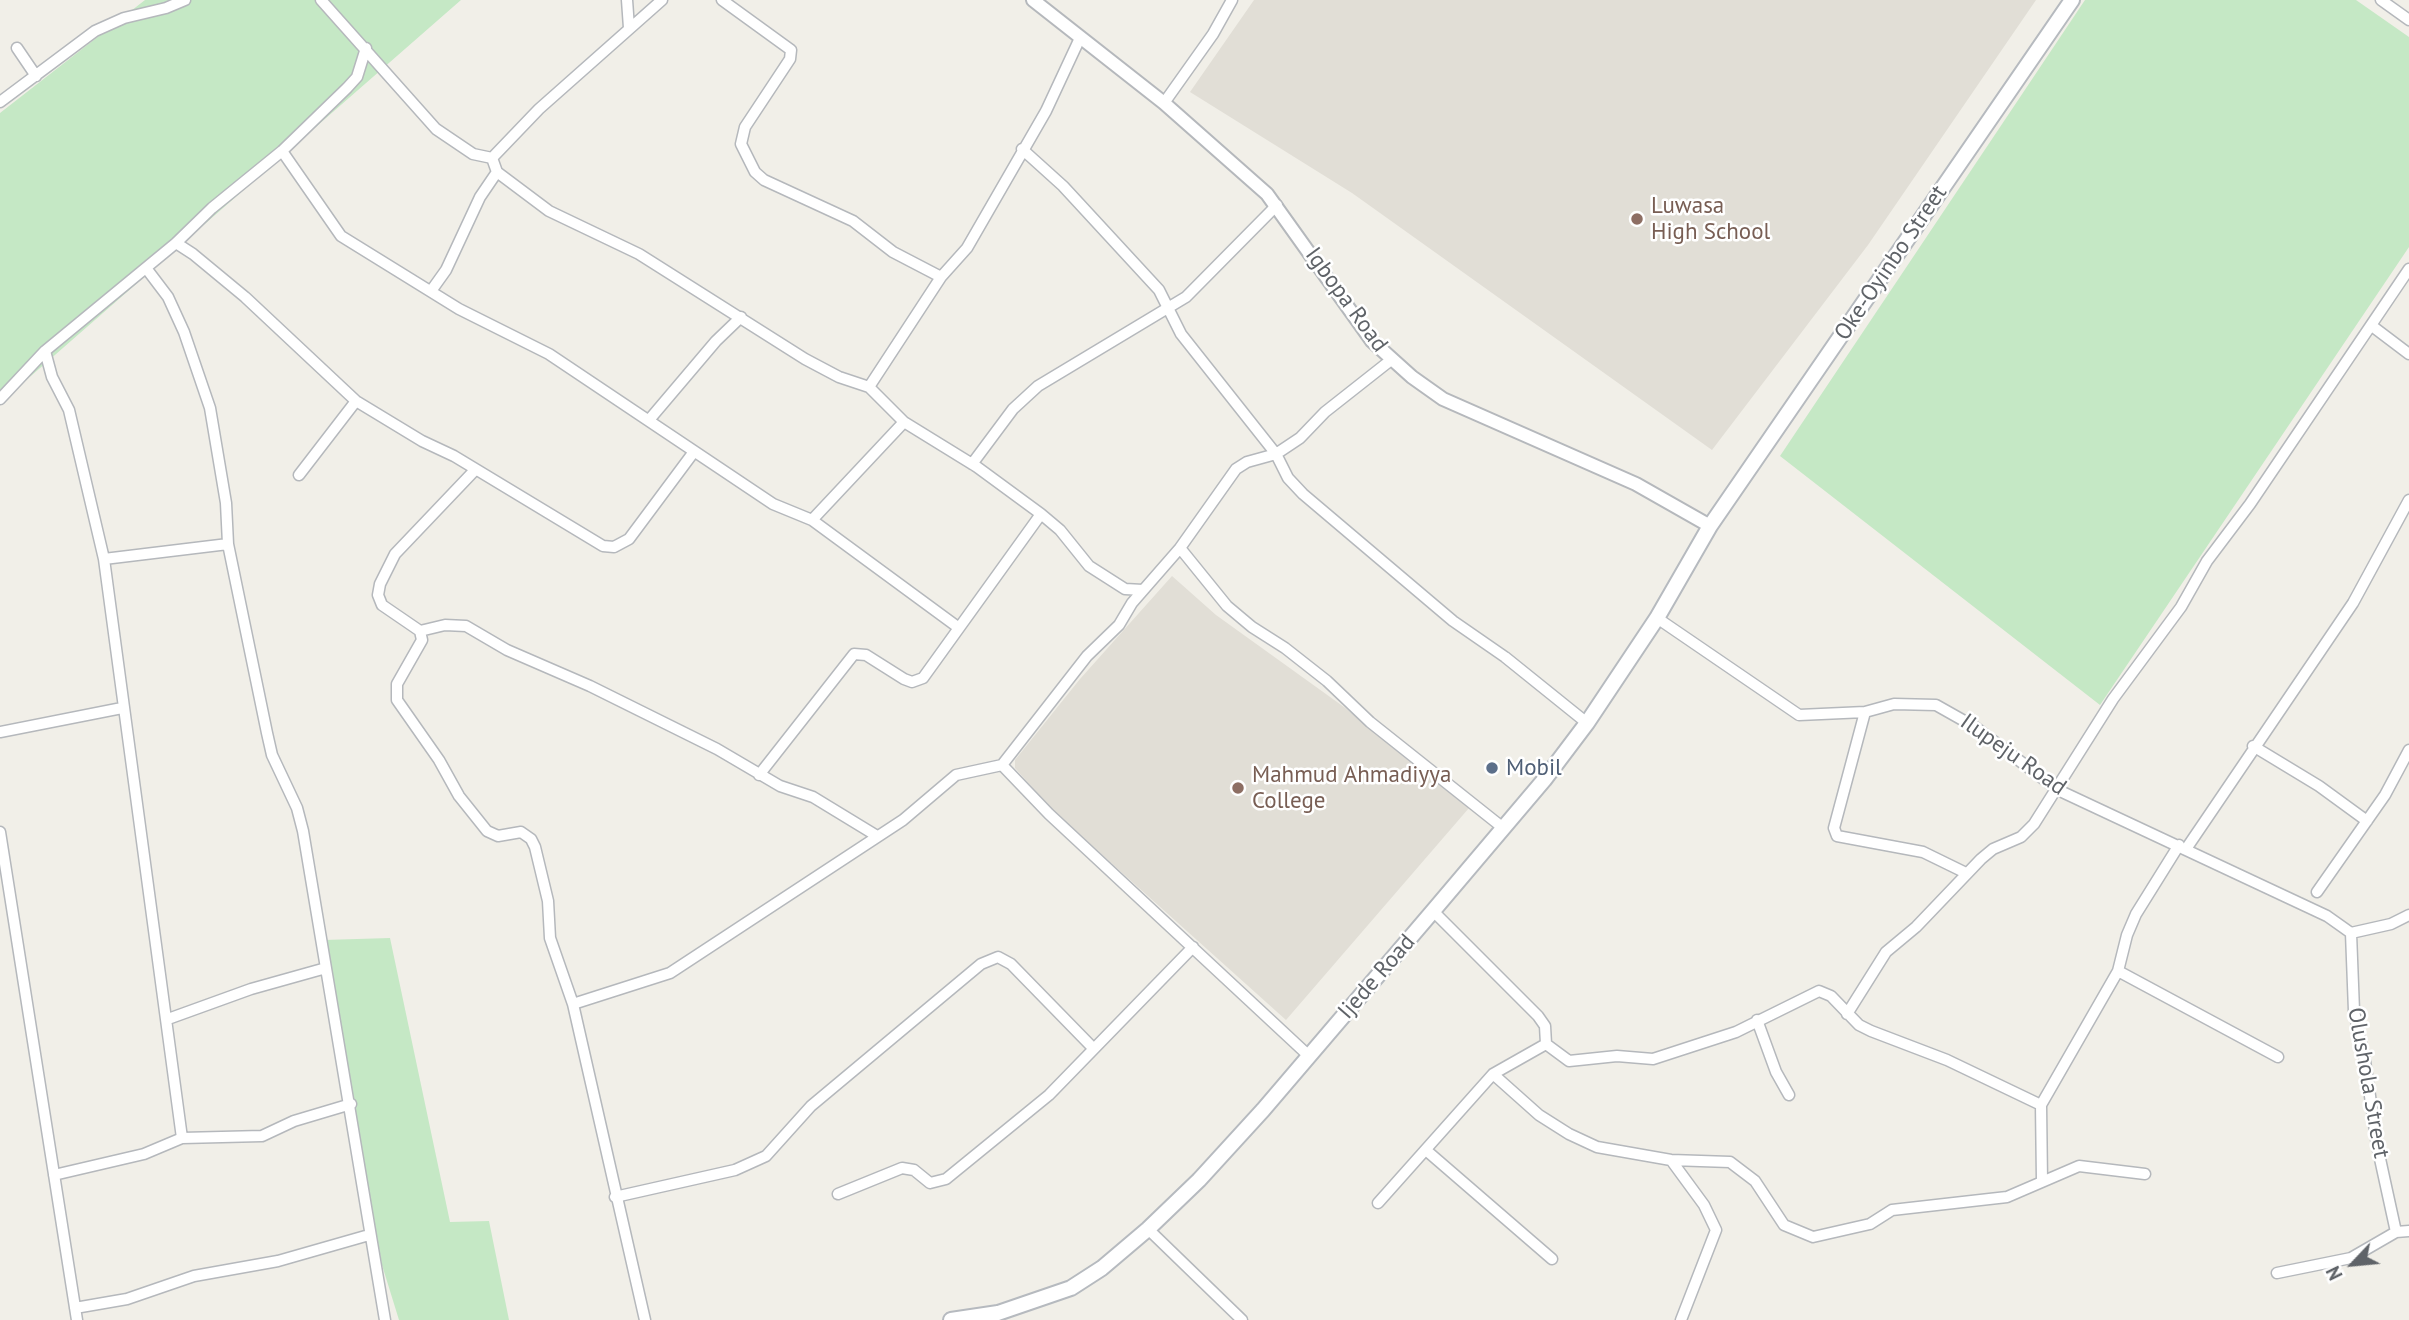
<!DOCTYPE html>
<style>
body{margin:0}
#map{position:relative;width:2409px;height:1320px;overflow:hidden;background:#f1efe8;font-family:"PT Sans",sans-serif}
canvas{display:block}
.north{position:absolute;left:2318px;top:1229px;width:70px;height:70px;-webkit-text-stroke:5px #fff;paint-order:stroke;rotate:244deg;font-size:19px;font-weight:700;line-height:28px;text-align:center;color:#5f6368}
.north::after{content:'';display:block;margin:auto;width:24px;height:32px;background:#5f6368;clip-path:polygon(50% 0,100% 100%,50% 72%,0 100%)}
</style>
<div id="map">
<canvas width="2409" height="1320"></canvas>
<div class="north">N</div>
</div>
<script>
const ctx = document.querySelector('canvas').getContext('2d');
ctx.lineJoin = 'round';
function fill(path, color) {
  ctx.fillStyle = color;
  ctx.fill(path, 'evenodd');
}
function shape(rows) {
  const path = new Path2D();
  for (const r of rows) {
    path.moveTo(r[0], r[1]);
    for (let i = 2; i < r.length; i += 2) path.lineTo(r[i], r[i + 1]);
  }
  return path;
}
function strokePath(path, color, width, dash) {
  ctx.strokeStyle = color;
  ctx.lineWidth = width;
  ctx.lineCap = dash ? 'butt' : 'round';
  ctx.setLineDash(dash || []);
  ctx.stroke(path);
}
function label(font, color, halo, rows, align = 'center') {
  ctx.font = font + ' "PT Sans",sans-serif';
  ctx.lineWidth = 5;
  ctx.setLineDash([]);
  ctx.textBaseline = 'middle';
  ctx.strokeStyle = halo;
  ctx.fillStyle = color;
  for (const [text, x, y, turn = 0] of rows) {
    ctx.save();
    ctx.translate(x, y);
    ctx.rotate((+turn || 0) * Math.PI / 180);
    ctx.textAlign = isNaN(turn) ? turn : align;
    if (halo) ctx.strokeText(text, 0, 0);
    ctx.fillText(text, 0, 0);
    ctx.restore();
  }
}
fill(shape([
 [1254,0,2036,0,1868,245,1712,450,1352,193,1190,92],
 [1172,576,1216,615,1344,707,1469,808,1286,1020,1051,809,1015,768,1015,760,1080,679]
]), '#e1ded6');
fill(shape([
 [145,0,461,0,0,403,0,113],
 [2085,0,2356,0,2409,37,2409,247,2100,705,1780,456],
 [390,938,450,1222,489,1221,509,1320,399,1320,382,1265,324,940]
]), '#c5e8c5');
const minor = shape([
 [321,0,436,129,473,154,492,158],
 [627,0,629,28],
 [722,0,791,50,790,59,745,127,741,144,755,172,764,180,853,221,893,252,941,277],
 [2381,0,2409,20],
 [17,48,36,76],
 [0,102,95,31,124,18,166,8,185,0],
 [1164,103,1213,34,1232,0],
 [1022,149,1063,186,1159,290,1181,334,1276,454,1288,478,1303,494,1453,621,1505,657,1587,723],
 [282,151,341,236,459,309,549,354,773,504,812,520,959,628],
 [492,158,497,172,549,211,639,254,805,359,839,377,869,387,904,422,977,467,1041,514,1060,530,1089,566,1125,589,1143,590],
 [492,158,539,109,662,0],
 [176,243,193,254,245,297,356,401,422,441,454,456,603,546,614,547,629,539,693,453],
 [146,268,168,297,184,332,210,408,226,503,228,544,267,733,272,755,297,808,303,831,385,1320],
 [431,291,446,270,480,197,497,172],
 [2372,326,2409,354],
 [45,351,52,377,69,410,104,559,182,1138],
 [869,387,941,277,967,248,1046,111,1080,38],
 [0,399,45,351,176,243,212,208,282,151,347,88,357,77,366,48],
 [649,420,716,341,741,317],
 [972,464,1013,409,1038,386,1186,297,1277,205],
 [475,470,395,554,380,584,378,595,382,605,420,631,445,625,466,626,507,650,590,686,717,749,780,786,813,797,877,836],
 [299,475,356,401],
 [812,520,904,422],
 [1180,548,1227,606,1252,627,1285,648,1327,681,1370,722,1502,827],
 [104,559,228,544],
 [1657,618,1799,715,1865,712,1894,704,1936,705,1975,727,2058,790,2327,916,2351,933,2391,924,2409,915],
 [420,631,422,640,397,684,397,700,439,760,459,796,487,831,498,836,521,832,531,839,535,847,548,901,550,938,573,1004,645,1320],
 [1865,712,1834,828,1837,836,1923,852,1966,873],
 [0,732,122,708],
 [2253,746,2319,786,2367,821],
 [1002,765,1049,814,1309,1056],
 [759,775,854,654,866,655,904,679,912,682,923,678,1041,514],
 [0,832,77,1320],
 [2186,849,2353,603,2409,500],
 [2317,892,2385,795,2409,750],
 [2351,933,2354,1011,2365,1061,2377,1145,2396,1232],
 [2118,971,2278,1057],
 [573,1004,670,973,903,820,956,775,1002,765,1087,656,1119,625,1132,603,1180,548,1236,469,1247,462,1276,454,1300,438,1325,412,1391,360],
 [1847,1014,1886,952,1916,927,1981,859,1993,849,2021,837,2034,824,2113,699,2181,607,2207,561,2250,504,2409,269],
 [168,1019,251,989,326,968],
 [1757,1020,1776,1072,1789,1095],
 [1546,1044,1569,1061,1617,1056,1653,1059,1736,1032,1819,991,1831,996,1859,1025,1871,1031,1947,1060,2041,1105],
 [1493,1074,1539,1115,1569,1134,1597,1147,1671,1160,1730,1162,1755,1181,1784,1225,1813,1237,1870,1224,1892,1210,2007,1197,2079,1166,2145,1174],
 [1427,1151,1552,1259],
 [1671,1160,1704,1205,1716,1230,1681,1320],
 [54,1175,144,1154,182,1138,262,1136,294,1121,351,1104],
 [2042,1181,2041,1105,2118,971,2127,935,2136,914,2179,845],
 [838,1194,902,1168,914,1170,930,1183,946,1179,1049,1095,1193,947],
 [615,1197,735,1170,766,1156,811,1106,981,964,998,957,1011,964,1093,1048],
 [1378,1203,1493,1074,1546,1044,1545,1026,1538,1016,1433,911],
 [1148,1229,1242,1320],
 [2277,1273,2351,1258,2396,1232,2409,1231],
 [75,1308,127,1299,194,1276,278,1261,369,1235]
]);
const tertiary = shape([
 [1033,0,1164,103,1267,194,1372,341,1412,377,1443,399,1636,484,1710,526]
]);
const secondary = shape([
 [951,1320,998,1313,1071,1288,1102,1268,1148,1229,1199,1180,1263,1110,1433,911,1544,780,1587,723,1657,618,1710,526,2072,0]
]);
strokePath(minor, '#b5b8bc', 13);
strokePath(tertiary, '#b5b8bc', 16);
strokePath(secondary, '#b6babf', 18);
strokePath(minor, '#fff', 10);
strokePath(tertiary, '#fff', 12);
strokePath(secondary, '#fff', 14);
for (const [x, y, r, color] of [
 [1637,219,7,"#8d6e63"],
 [1492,768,7,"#5c6f8a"],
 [1238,788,7,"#8d6e63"]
]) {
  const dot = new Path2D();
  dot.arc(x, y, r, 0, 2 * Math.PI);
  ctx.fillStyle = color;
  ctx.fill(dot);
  strokePath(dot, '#fff', 2.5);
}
label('23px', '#785e54', '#fff', [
 ["Luwasa",1651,206],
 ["High School",1651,232],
 ["Mahmud Ahmadiyya",1252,775],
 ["College",1252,801]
], 'left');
label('23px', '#5f6368', '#fff', [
 ["Oke-Oyinbo Street",1891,263,-56],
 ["Igbopa Road",1346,300,54],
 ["Ilupeju Road",2013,755,35],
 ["Ijede Road",1377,977,-49],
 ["Olushola Street",2368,1083,80]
]);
label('23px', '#4e5e75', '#fff', [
 ["Mobil",1506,768]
], 'left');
</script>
